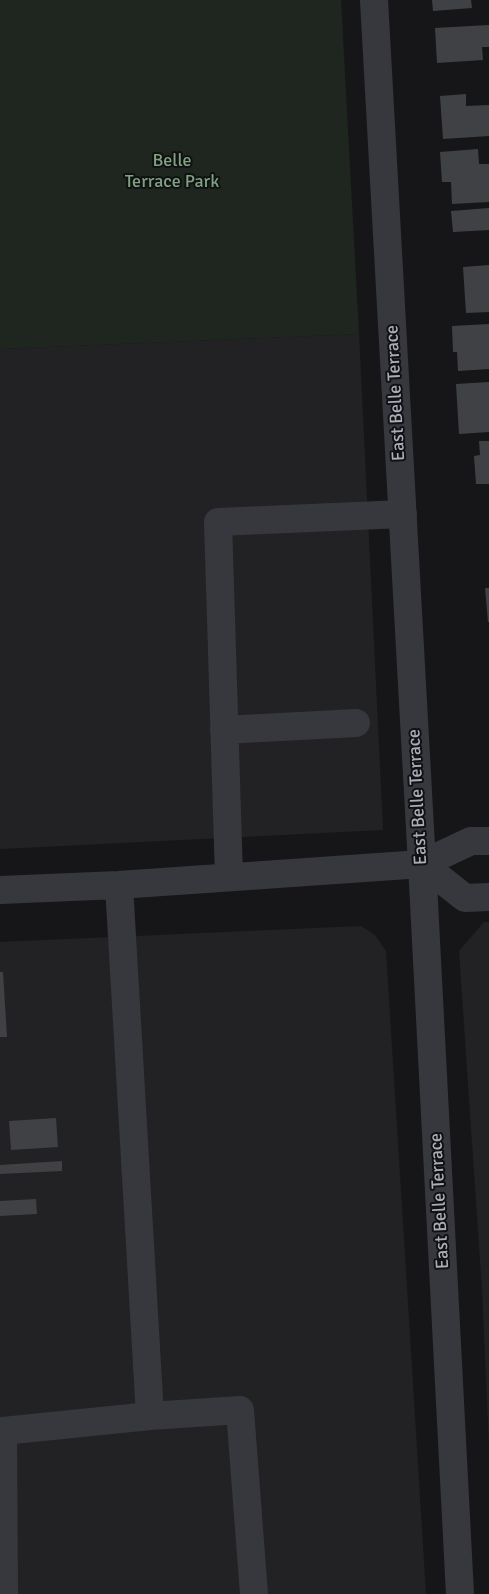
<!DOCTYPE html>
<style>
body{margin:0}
canvas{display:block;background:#161618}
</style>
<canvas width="489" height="1594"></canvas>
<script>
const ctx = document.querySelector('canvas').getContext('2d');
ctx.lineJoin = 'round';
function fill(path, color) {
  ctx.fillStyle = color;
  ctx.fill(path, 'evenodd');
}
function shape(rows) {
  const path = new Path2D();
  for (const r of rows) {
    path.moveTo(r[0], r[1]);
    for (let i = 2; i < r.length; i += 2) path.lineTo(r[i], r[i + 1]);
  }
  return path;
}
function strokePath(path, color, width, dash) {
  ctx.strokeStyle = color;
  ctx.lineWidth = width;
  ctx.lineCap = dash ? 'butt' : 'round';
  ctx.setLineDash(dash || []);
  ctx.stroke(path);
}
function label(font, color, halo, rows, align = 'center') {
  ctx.font = font + ' Signika,sans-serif';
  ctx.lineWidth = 4;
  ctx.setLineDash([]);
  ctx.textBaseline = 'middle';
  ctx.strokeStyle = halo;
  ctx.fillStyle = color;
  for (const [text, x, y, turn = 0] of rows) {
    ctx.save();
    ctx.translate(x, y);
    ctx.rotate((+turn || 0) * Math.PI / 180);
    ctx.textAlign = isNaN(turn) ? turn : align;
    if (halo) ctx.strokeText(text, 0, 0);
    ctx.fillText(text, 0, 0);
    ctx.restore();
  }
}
fill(shape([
 [359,334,383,830,0,849,0,349],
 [484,922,489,922,489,1445,482,1289,459,951],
 [361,926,375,935,386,951,426,1594,0,1594,0,942]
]), '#222225');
fill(shape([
 [0,0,341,0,359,334,0,349]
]), '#1e261f');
fill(shape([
 [432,0,471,0,472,8,433,11],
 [489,25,489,47,482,47,483,60,437,63,435,28],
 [466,94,466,106,489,105,489,136,443,139,440,96],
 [478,149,479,164,489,164,489,202,452,204,451,182,442,182,440,152],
 [489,208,489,230,453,232,451,211],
 [489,265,489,312,466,313,463,267],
 [489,324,489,369,458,371,457,352,453,352,452,326],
 [489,382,489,432,459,434,456,384],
 [479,441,489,441,489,484,476,484,474,456,480,455],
 [485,588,489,588,489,622,488,622],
 [0,972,3,972,7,1037,0,1037],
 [56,1118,58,1147,11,1150,9,1121],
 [62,1161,62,1171,0,1174,0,1165],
 [36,1199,37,1214,0,1216,0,1201]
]), '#404145');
strokePath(shape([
 [374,0,422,864,460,1594],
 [224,730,356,723],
 [422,864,465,898,489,897],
 [229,877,218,522,403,514],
 [119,885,150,1416,240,1410,254,1594],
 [0,890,119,885,422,864,471,841,489,841],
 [4,1594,3,1431,150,1416]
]), '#37383d', 28);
label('18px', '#7fa381', '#111113', [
 ["Belle",172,161],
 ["Terrace Park",172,182]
]);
label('18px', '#a8adb8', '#111113', [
 ["East Belle Terrace",396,393,-93],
 ["East Belle Terrace",418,797,-93],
 ["East Belle Terrace",440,1201,-93]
]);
</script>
